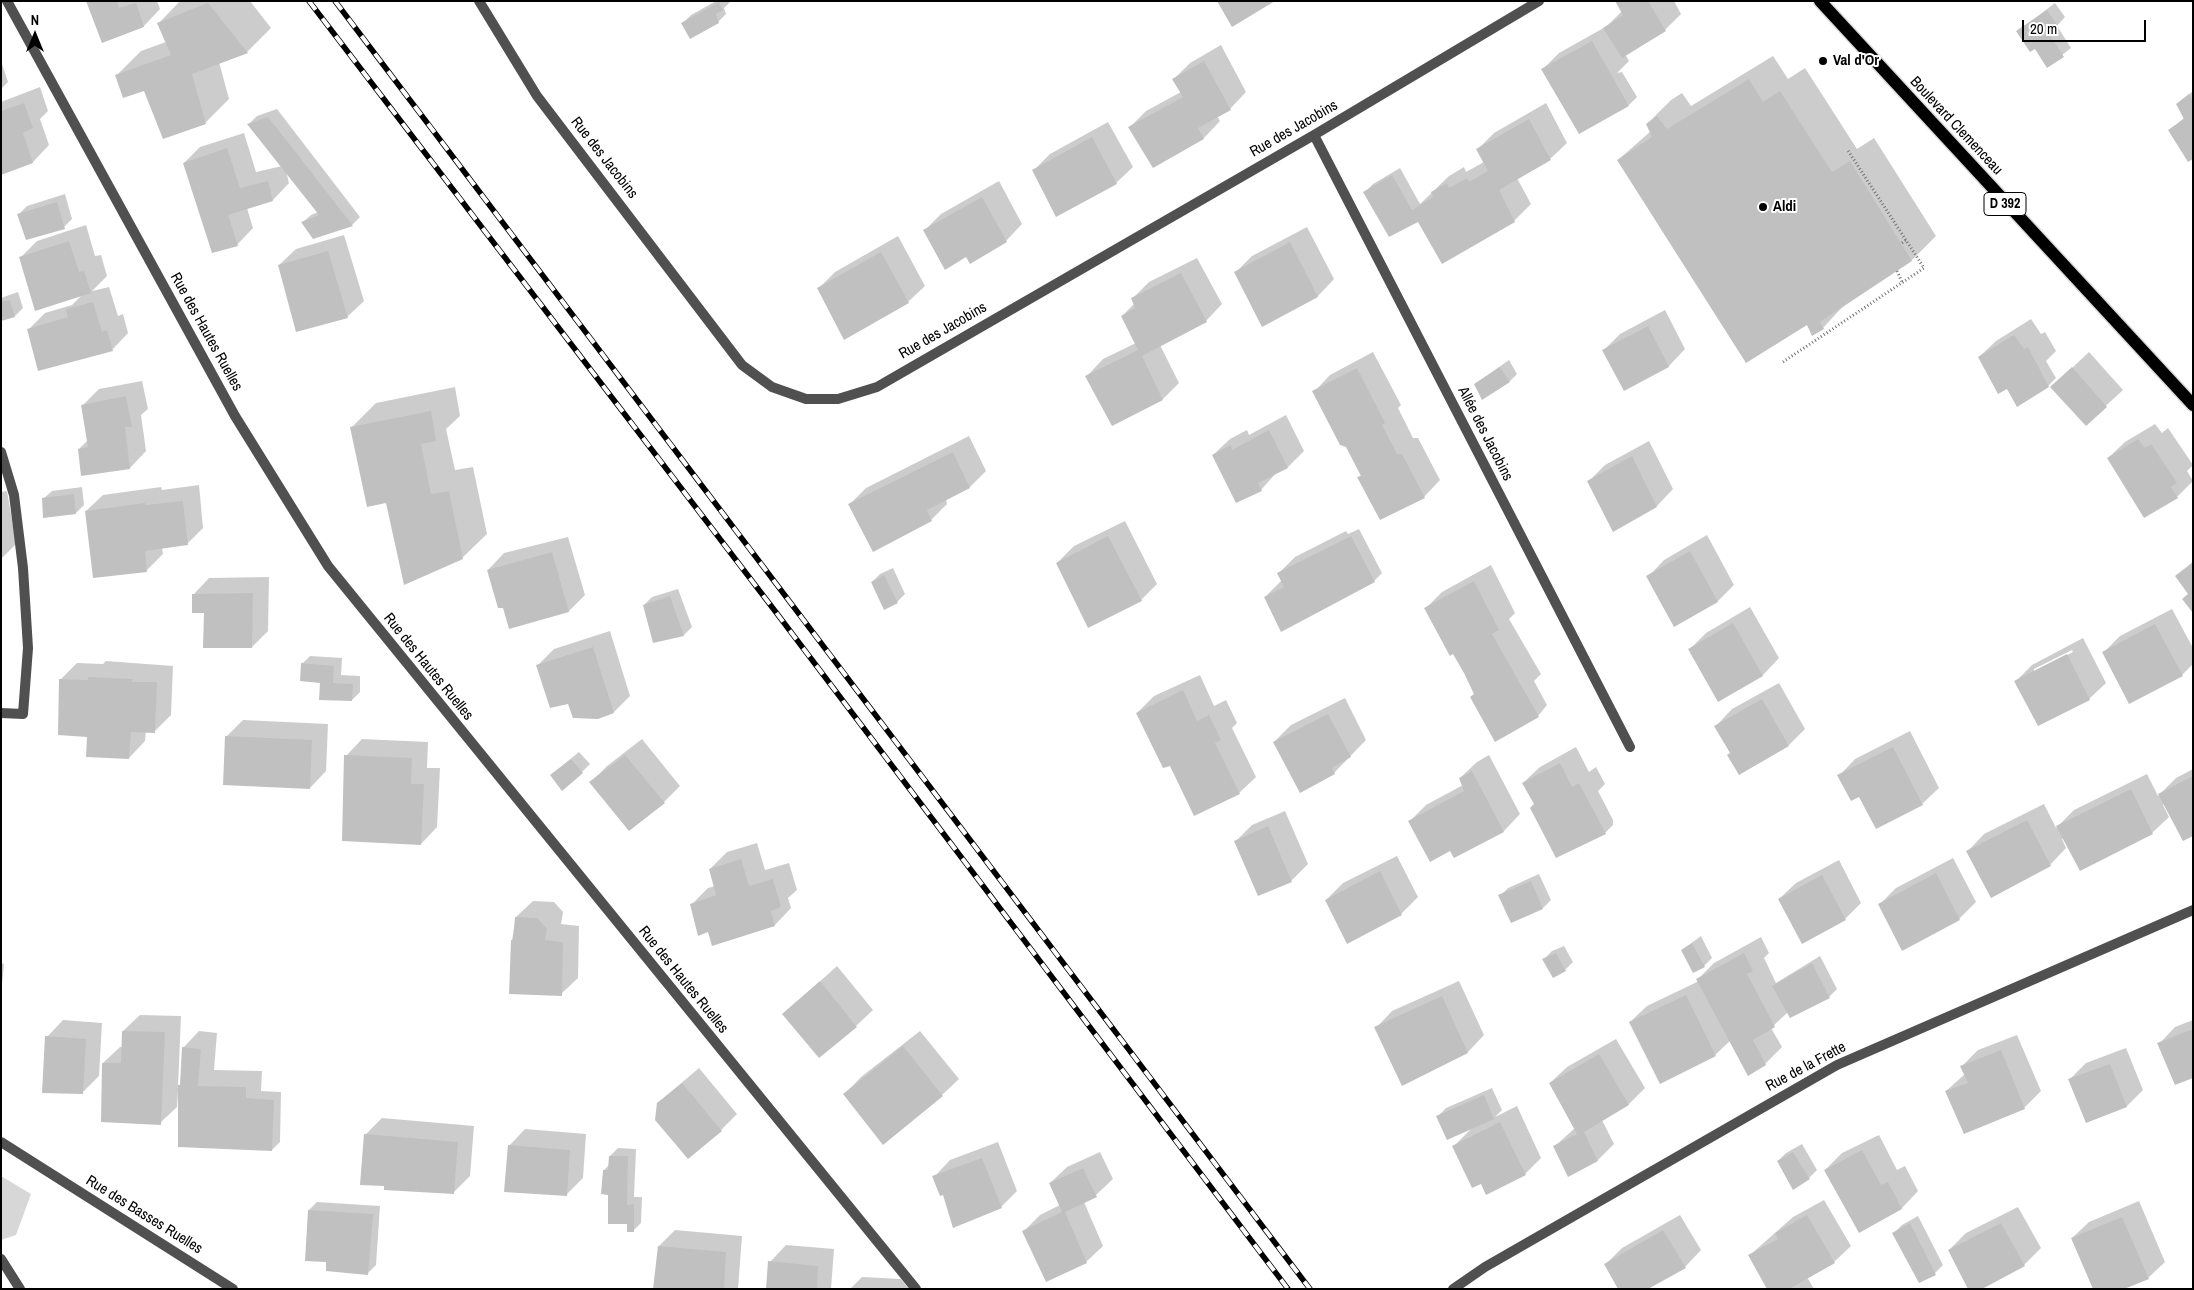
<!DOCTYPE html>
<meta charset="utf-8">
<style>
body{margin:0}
#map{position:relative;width:2194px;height:1290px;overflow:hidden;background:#fff;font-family:"Archivo Narrow",sans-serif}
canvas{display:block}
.frame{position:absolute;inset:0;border:2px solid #000;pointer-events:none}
.north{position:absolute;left:10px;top:10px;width:50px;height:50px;-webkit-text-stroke:4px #fff;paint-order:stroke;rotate:0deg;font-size:14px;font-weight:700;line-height:20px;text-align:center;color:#000}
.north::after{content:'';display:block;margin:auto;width:18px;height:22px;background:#000;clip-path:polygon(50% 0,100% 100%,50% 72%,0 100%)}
.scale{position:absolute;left:2022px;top:20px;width:124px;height:22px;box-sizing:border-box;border:2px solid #000;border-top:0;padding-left:6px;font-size:15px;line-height:18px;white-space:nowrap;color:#000;-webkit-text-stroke:4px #fff;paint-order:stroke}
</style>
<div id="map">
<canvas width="2194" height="1290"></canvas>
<div class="frame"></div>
<div class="north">N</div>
<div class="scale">20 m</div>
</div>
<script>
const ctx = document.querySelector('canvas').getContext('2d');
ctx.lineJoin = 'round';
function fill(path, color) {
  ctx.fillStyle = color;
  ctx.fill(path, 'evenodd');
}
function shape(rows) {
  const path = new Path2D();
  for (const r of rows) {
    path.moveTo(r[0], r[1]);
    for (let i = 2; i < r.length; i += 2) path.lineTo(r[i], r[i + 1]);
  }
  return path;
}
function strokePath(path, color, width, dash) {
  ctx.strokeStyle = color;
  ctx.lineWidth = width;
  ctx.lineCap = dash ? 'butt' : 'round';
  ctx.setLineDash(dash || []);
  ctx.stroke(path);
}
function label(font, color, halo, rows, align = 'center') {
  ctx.font = font + ' "Archivo Narrow",sans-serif';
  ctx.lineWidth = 4;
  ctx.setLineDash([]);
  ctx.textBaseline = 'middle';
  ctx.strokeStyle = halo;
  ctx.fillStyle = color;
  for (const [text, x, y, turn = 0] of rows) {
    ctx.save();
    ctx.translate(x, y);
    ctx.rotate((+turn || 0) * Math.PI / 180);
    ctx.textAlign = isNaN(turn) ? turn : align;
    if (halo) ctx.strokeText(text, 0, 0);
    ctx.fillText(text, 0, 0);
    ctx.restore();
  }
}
fill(shape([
 [1,1176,31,1194,16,1235,1,1240]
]), '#d7d7d7');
fill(shape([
 [87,1,157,1,160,9,144,26,103,41],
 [180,1,250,1,271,28,247,52,219,62,229,99,205,123,117,75,141,51,166,42,159,23],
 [716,1,731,1,724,8,726,14,718,22,683,23,691,15],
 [1616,1,1674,1,1681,14,1665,30,1625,54,1629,61,1617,73,1622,72,1637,97,1629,105,1543,69,1559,53,1607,26,1622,11],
 [2055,3,2065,17,2057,26,2071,48,2048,66,2036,47,2018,31],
 [1221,45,1246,92,1230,109,1217,116,1220,121,1204,138,1153,167,1130,127,1146,111,1181,92,1173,80,1190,63],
 [1773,56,1788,79,1805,68,1857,149,1874,138,1936,236,1912,260,1846,303,1823,328,1807,323,1618,160,1651,131,1647,124,1671,100,1682,93,1691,106],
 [1,61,8,82,1,89],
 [40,87,48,111,40,119,49,145,33,162,1,173,1,102],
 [2193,91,2193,158,2170,130,2185,117,2178,104],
 [1546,103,1567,143,1550,159,1517,178,1531,204,1514,221,1442,263,1419,220,1365,192,1373,184,1400,168,1420,204,1449,176,1464,167,1466,172,1484,162,1478,149,1494,133],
 [277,109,360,217,352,225,313,237,303,222,311,215,318,212,286,171,289,183,273,200,247,208,253,228,237,245,184,163,200,147,244,133,256,172,282,166,249,124,257,116],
 [1108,122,1133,167,1116,183,1034,170,1050,154],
 [999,181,1022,224,1006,241,967,255,925,230,941,214],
 [65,194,72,219,64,227,19,214,27,206],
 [86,225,95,256,101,255,107,276,92,291,109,287,118,316,123,314,128,333,112,350,28,330,45,313,72,305,82,295,21,257,37,241],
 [1307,227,1334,279,1318,296,1262,325,1236,272,1252,256],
 [344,235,364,301,347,317,279,265,296,249],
 [898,236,925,286,908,302,819,288,835,272],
 [1197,258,1222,304,1206,321,1160,345,1179,383,1163,399,1087,376,1103,359,1136,343,1122,316,1134,304,1132,299,1149,282],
 [18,292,23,308,15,316,1,320,1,298],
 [1665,310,1685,349,1669,366,1624,390,1604,350,1620,334],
 [2031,319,2041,334,2045,332,2056,351,2046,361,2056,378,2048,386,2009,389,1979,357,1996,341],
 [1373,352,1401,405,1398,408,1413,438,1418,438,1440,480,1424,497,1359,477,1362,475,1347,446,1314,392,1330,375],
 [2089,352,2123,390,2086,424,2052,387],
 [1509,360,1517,374,1509,382,1475,384],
 [142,381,148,409,141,415,146,451,130,468,79,449,88,440,83,405,99,389],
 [455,387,460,416,446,429,455,470,473,467,487,534,462,558,352,427,376,403],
 [1286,415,1304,451,1288,467,1277,472,1261,490,1213,455,1230,439,1247,430,1249,435],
 [2155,424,2162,433,2168,428,2193,465,2187,471,2193,481,2177,497,2108,458,2125,442],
 [969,436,986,471,970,487,946,499,947,504,931,520,850,504,866,488],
 [1649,441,1673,489,1657,506,1613,530,1589,481,1605,465],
 [199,485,203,528,187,544,162,547,163,554,147,570,86,511,103,495,161,487,162,490],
 [82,487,84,505,76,513,43,499,52,491],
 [7,491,16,544,1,559,1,492],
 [1125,521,1157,584,1141,600,1057,563,1074,546],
 [1359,529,1382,573,1374,581,1265,597,1282,580,1279,573,1295,557,1346,531,1348,534],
 [1707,535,1734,585,1718,601,1674,625,1648,577,1664,560],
 [568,537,585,595,569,611,504,606,488,570,504,553],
 [1491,565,1515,613,1509,619,1541,674,1534,681,1547,705,1538,716,1475,693,1454,652,1426,608,1442,592],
 [893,568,905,594,897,602,872,582,880,574],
 [269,577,268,631,252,647,205,612,193,595,209,578],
 [678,589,692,627,684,635,654,642,644,605,652,597],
 [1750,607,1779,658,1763,675,1719,700,1690,649,1706,633],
 [2172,609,2193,648,2193,664,2182,675,2103,653,2120,636],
 [610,631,630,696,614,712,568,702,538,665,554,649],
 [2083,638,2106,683,2089,699,2016,681,2032,665],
 [2072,650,2073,652,2034,672,2034,669],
 [310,656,342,658,341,675,360,676,360,692,352,700,321,682,302,664],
 [106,661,173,666,171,715,154,732,146,731,145,741,129,758,88,735,61,679,77,663,103,664],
 [1200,675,1214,706,1226,700,1237,723,1232,728,1256,777,1239,793,1171,764,1137,713,1154,696],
 [1779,683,1805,729,1789,745,1731,753,1716,726,1732,709],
 [1345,698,1366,740,1334,773,1274,742,1291,725],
 [243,720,328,724,326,771,310,788,226,737],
 [1910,731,1939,788,1922,804,1860,795,1839,776,1855,759],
 [362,739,428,742,427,768,440,768,437,827,421,844,346,756],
 [642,739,680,786,664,802,591,782,607,766],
 [1576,747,1589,772,1596,767,1605,784,1598,791,1613,820,1613,825,1605,833,1535,805,1523,783,1540,767],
 [579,752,590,764,582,772,551,775],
 [1489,755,1520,814,1504,831,1455,857,1451,849,1410,821,1426,805,1463,785,1460,778,1477,762],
 [2193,769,2193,835,2165,804,2163,805,2169,817,2152,833,2064,838,2062,839,2066,848,2050,865,1968,851,1984,834,2044,804,2056,828,2074,810,2147,774,2158,796,2176,778],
 [1285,811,1308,864,1291,881,1236,841,1252,825],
 [757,843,765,870,789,863,797,890,788,898,791,908,775,925,709,930,691,905,708,888,715,886,710,869,727,852],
 [1397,856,1418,897,1401,914,1326,900,1343,883],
 [1953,858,1976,902,1959,919,1903,949,1880,904,1896,888],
 [1839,860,1861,903,1845,919,1779,899,1796,883],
 [1539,874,1551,900,1543,908,1512,921,1500,896,1508,888],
 [533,901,554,902,563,912,561,924,579,926,578,978,561,994,512,940,516,917],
 [1701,936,1712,958,1704,966,1682,950],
 [1761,937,1769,953,1764,958,1776,983,1820,956,1837,989,1829,997,1788,1012,1771,1028,1782,1047,1765,1064,1749,1074,1731,1040,1715,1055,1630,1022,1647,1006,1699,981,1698,979,1714,963],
 [1564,946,1573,962,1565,970,1544,959,1552,951],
 [1,963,4,964,1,994],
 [837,966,873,1010,856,1026,784,1014],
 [1459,981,1484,1035,1468,1052,1402,1084,1376,1028,1392,1011],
 [140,1015,181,1016,178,1087,182,1083,183,1048,199,1031,217,1033,214,1070,262,1071,261,1091,281,1092,280,1142,272,1150,180,1091,178,1091,177,1107,160,1123,103,1063,120,1047,123,1047,123,1031],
 [63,1020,102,1023,99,1076,83,1092,47,1037],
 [2193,1020,2193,1077,2159,1044,2175,1027],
 [920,1031,959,1079,942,1095,845,1094,861,1077],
 [2017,1035,2041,1091,2024,1108,1946,1091,1965,1074,1962,1066,1978,1050],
 [1616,1039,1645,1088,1629,1104,1602,1120,1614,1144,1598,1160,1555,1146,1575,1128,1550,1083,1567,1067],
 [2126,1048,2143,1090,2127,1106,2087,1122,2070,1079,2086,1063],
 [699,1068,737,1114,721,1130,658,1103],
 [1492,1088,1502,1110,1495,1117,1517,1106,1541,1158,1525,1174,1482,1182,1454,1146,1473,1127,1438,1116,1446,1108],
 [382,1118,474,1126,470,1176,454,1192,365,1135],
 [525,1129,586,1134,583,1178,566,1195,509,1146],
 [1879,1135,1897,1170,1905,1166,1918,1191,1902,1208,1859,1231,1825,1170,1842,1153],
 [998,1142,1017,1191,1001,1207,943,1194,934,1177,950,1160],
 [1802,1144,1817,1170,1809,1178,1778,1161,1786,1153],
 [618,1148,636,1149,634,1197,642,1197,641,1223,633,1231,609,1194,604,1170,610,1164,610,1156],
 [1100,1152,1113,1179,1096,1195,1084,1202,1103,1246,1086,1262,1024,1231,1040,1215,1060,1205,1050,1183,1067,1167],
 [1824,1200,1851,1246,1834,1262,1807,1277,1814,1289,1769,1289,1750,1255,1793,1217],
 [2139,1201,2165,1262,2148,1278,2072,1238,2089,1222],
 [317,1202,380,1206,376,1265,368,1273,327,1261,309,1210],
 [2018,1207,2041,1248,2024,1265,1980,1289,1949,1250,1966,1233],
 [1680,1215,1701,1250,1685,1267,1606,1264,1622,1248],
 [1918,1216,1943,1265,1935,1273,1919,1281,1894,1233,1902,1225],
 [675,1230,742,1236,738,1289,642,1289,654,1288,659,1246],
 [786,1245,834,1249,831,1289,767,1289,770,1262],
 [862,1277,901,1279,909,1289,850,1289]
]), '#0003');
fill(shape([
 [86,1,117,1,119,8,136,3,144,27,102,43],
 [1217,1,1275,1,1232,27],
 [1615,1,1648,1,1666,31,1622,58,1603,28,1623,15],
 [719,2,723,10,716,14,719,23,690,39,681,23],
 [208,3,248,53,192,74,206,124,163,139,144,91,123,98,115,75,171,55,157,23],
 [2047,10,2058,26,2050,35,2064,57,2047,68,2035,49,2030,52,2016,31],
 [1592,41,1629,106,1579,134,1541,69],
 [1204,61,1231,110,1198,128,1204,139,1153,168,1128,127,1183,97,1172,79],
 [1749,79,1763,102,1780,91,1832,172,1850,161,1912,261,1820,322,1824,329,1812,336,1807,325,1746,363,1617,160,1652,137,1646,124,1657,116,1667,129],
 [2189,94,2193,100,2193,159,2188,162,2168,130,2184,119,2176,104],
 [24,103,33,128,23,133,33,163,1,175,1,111],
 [268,117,308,168,353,226,313,239,301,222,319,215,247,124],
 [1529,119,1551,160,1499,190,1515,222,1442,264,1418,222,1389,237,1363,192,1392,175,1412,210,1433,197,1431,192,1447,183,1449,188,1467,178,1469,182,1488,171,1476,149],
 [1092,137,1117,184,1056,217,1032,170],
 [227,148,240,188,268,181,273,201,228,215,238,246,212,253,183,163],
 [982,197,1007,242,970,264,966,257,945,270,923,230],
 [57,202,65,229,26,240,17,214],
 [69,241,79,272,84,271,91,293,35,311,19,257],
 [1290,242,1318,297,1262,327,1234,272],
 [328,251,348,318,296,332,278,265],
 [881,252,909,303,844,340,817,288],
 [1181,273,1207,322,1142,356,1163,400,1112,426,1085,376,1138,350,1121,316,1135,308,1131,298],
 [10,300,15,317,1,321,1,302],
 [93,302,102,332,107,330,113,351,38,371,27,329,68,317,66,309],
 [1648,326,1669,367,1624,391,1602,350],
 [2014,335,2024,349,2028,347,2049,387,2017,407,2007,389,1998,394,1978,357],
 [1500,367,1510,382,1482,400,1474,384],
 [2072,367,2107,407,2086,426,2050,387],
 [1357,368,1385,423,1382,425,1397,454,1402,454,1425,498,1380,520,1357,477,1361,476,1346,447,1340,445,1312,391],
 [126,396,132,427,125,427,130,469,81,476,78,449,88,447,81,405],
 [431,411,436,441,421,444,431,494,449,491,463,559,404,585,386,503,367,507,350,427],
 [1269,430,1288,468,1258,483,1262,491,1236,503,1212,455,1231,445,1232,450],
 [2138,439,2145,448,2151,444,2177,483,2171,487,2178,498,2144,518,2107,458],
 [953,452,970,488,927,510,932,521,873,552,848,504],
 [1632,456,1657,507,1613,532,1587,481],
 [74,494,76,514,43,518,42,498],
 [183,501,188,545,145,551,147,572,93,578,85,511,145,503,146,505],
 [1108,536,1142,601,1088,628,1056,563],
 [1351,536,1375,582,1281,632,1264,597,1284,587,1277,573],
 [1690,551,1718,602,1674,627,1646,576],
 [552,552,569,612,509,629,503,608,498,608,487,570],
 [2193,562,2193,613,2182,599,2188,594,2175,576],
 [884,575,898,603,884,610,871,582],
 [1474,581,1499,630,1492,634,1539,717,1495,742,1470,697,1474,694,1464,673,1453,654,1450,656,1424,608],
 [253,593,252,648,203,648,204,613,192,613,192,594],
 [670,596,684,636,653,643,643,605],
 [1733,623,1763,676,1718,702,1688,649],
 [2155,624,2183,676,2129,704,2102,652],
 [593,647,614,713,598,719,573,718,568,704,550,708,536,665],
 [2067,654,2090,700,2038,726,2014,681],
 [301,663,334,666,333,683,353,684,352,701,319,700,320,683,300,681],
 [88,677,133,679,132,682,157,682,155,733,131,732,129,759,86,757,87,737,58,735,59,679,88,680],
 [1183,690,1197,721,1209,715,1221,740,1215,743,1240,794,1194,816,1170,766,1163,768,1136,713],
 [1762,699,1789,746,1739,775,1727,755,1730,753,1714,726],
 [1328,714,1351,757,1332,768,1335,774,1300,793,1273,742],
 [225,736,312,740,310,789,223,785],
 [1893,747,1923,805,1876,829,1859,797,1851,801,1837,775],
 [344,755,412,758,411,784,424,784,421,845,342,841],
 [625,755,665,803,629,831,589,782],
 [571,759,583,773,562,791,550,775],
 [1560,763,1572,787,1579,783,1606,834,1556,858,1530,808,1534,804,1522,783],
 [1472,771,1504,832,1454,858,1450,851,1430,862,1408,821,1464,791,1459,778],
 [2193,776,2193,836,2183,841,2158,794],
 [2131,789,2153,834,2080,871,2056,826],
 [2027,820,2051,866,1991,898,1966,851],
 [1268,826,1292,882,1258,896,1234,841],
 [741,859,749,886,773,879,781,907,771,911,775,926,712,946,708,932,698,936,690,904,716,895,709,869],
 [1380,871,1402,915,1347,944,1325,900],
 [1936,873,1960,920,1902,951,1878,904],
 [1822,875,1846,920,1802,944,1778,899],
 [1531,881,1543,909,1511,923,1498,895],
 [515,917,537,918,547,929,545,940,563,942,562,996,509,994,511,940,513,940],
 [1692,943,1705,967,1693,973,1681,950],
 [1556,953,1566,971,1553,978,1542,959],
 [1744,953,1753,971,1747,974,1775,1027,1753,1040,1766,1065,1748,1076,1696,979],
 [1812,963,1830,998,1790,1018,1772,986],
 [820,981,857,1027,819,1058,782,1014],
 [1686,995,1716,1056,1660,1084,1629,1022],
 [1442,996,1468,1053,1402,1086,1374,1027],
 [2193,1029,2193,1078,2175,1085,2157,1043],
 [122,1031,165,1032,161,1125,101,1122,102,1063,121,1063],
 [45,1036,86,1039,83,1094,42,1093],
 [903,1046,943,1096,883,1145,843,1094],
 [182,1047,201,1049,198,1086,246,1087,246,1098,274,1100,272,1151,178,1147,178,1085,180,1085],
 [2001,1050,2025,1109,1964,1134,1945,1091,1968,1083,1960,1066],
 [1599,1054,1629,1105,1584,1132,1598,1161,1568,1177,1553,1146,1577,1134,1549,1083],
 [2110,1064,2127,1107,2086,1123,2068,1079],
 [682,1083,722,1131,688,1159,655,1120,657,1103],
 [1484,1095,1494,1119,1447,1140,1436,1116],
 [1500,1122,1526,1175,1486,1195,1481,1184,1472,1188,1452,1146],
 [364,1134,458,1142,454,1194,384,1190,384,1186,360,1185],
 [508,1145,570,1150,567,1196,504,1192],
 [1862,1150,1881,1185,1888,1182,1902,1209,1859,1233,1824,1170],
 [1793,1152,1810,1179,1793,1190,1777,1161],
 [609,1156,628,1156,627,1205,634,1204,634,1232,627,1232,627,1224,608,1224,608,1195,601,1194,603,1170,608,1170],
 [982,1158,1002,1208,953,1228,943,1195,940,1196,932,1176],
 [1083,1168,1097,1197,1065,1212,1087,1263,1046,1282,1022,1231,1062,1212,1049,1183],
 [308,1210,373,1214,368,1275,326,1271,326,1262,305,1261],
 [1807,1215,1835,1263,1789,1289,1767,1289,1748,1255,1778,1239,1775,1233],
 [2122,1217,2149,1279,2124,1289,2093,1289,2071,1238],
 [1910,1223,1936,1275,1919,1283,1892,1233],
 [2001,1223,2025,1266,1982,1289,1968,1289,1948,1250],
 [1663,1230,1686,1268,1648,1289,1618,1289,1604,1264],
 [658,1246,726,1252,724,1289,653,1289],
 [768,1261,818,1266,817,1289,766,1289]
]), '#c0c0c0');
const primary = shape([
 [1820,1,2193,405]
]);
strokePath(primary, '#dbdbdb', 15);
strokePath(shape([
 [1902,243,1906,240],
 [1897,271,1902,282],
 [1783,362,1924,268,1847,149]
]), '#727272', 3, [1, 2.5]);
strokePath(shape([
 [1,452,14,495,23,568,28,648,23,714,1,713],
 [1,1259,20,1289]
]), '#505050', 10);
strokePath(shape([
 [7,1,235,416,328,566,916,1289],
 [479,1,537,96,742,365,772,387,806,399,838,399,877,387,1314,135,1539,1],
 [1314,135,1630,747],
 [1,1142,233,1289]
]), '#505050', 10);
strokePath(shape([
 [1453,1289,1485,1267,1837,1065,2193,910]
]), '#505050', 10);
strokePath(primary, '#000', 12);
const rail = shape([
 [309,1,775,611,1288,1289],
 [335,1,1310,1289]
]);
strokePath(rail, '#000', 5.5);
strokePath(rail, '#fff', 4, [11]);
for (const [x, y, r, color] of [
 [1823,61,5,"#000"],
 [1763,207,5,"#000"]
]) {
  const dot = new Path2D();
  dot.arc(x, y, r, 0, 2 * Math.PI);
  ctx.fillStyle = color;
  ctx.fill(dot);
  strokePath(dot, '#fff', 2);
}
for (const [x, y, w] of [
 [2005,204,42]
]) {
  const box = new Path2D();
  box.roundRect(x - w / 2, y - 11.5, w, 23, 4);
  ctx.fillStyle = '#fff';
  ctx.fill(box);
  strokePath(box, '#000', 1);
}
label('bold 14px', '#000', null, [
 ["D 392",2005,204]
]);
label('bold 15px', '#000', '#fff', [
 ["Val d'Or",1833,61],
 ["Aldi",1773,207]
], 'left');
label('15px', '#000', '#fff', [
 ["Boulevard Clemenceau",1956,126,47],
 ["Rue des Jacobins",1294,129,-30],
 ["Rue des Jacobins",604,158,52],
 ["Rue des Jacobins",943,331,-30],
 ["Rue des Hautes Ruelles",206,332,61],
 ["Allée des Jacobins",1485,434,63],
 ["Rue des Hautes Ruelles",428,667,51],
 ["Rue des Hautes Ruelles",683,980,51],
 ["Rue de la Frette",1806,1067,-28],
 ["Rue des Basses Ruelles",144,1215,32]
]);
</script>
